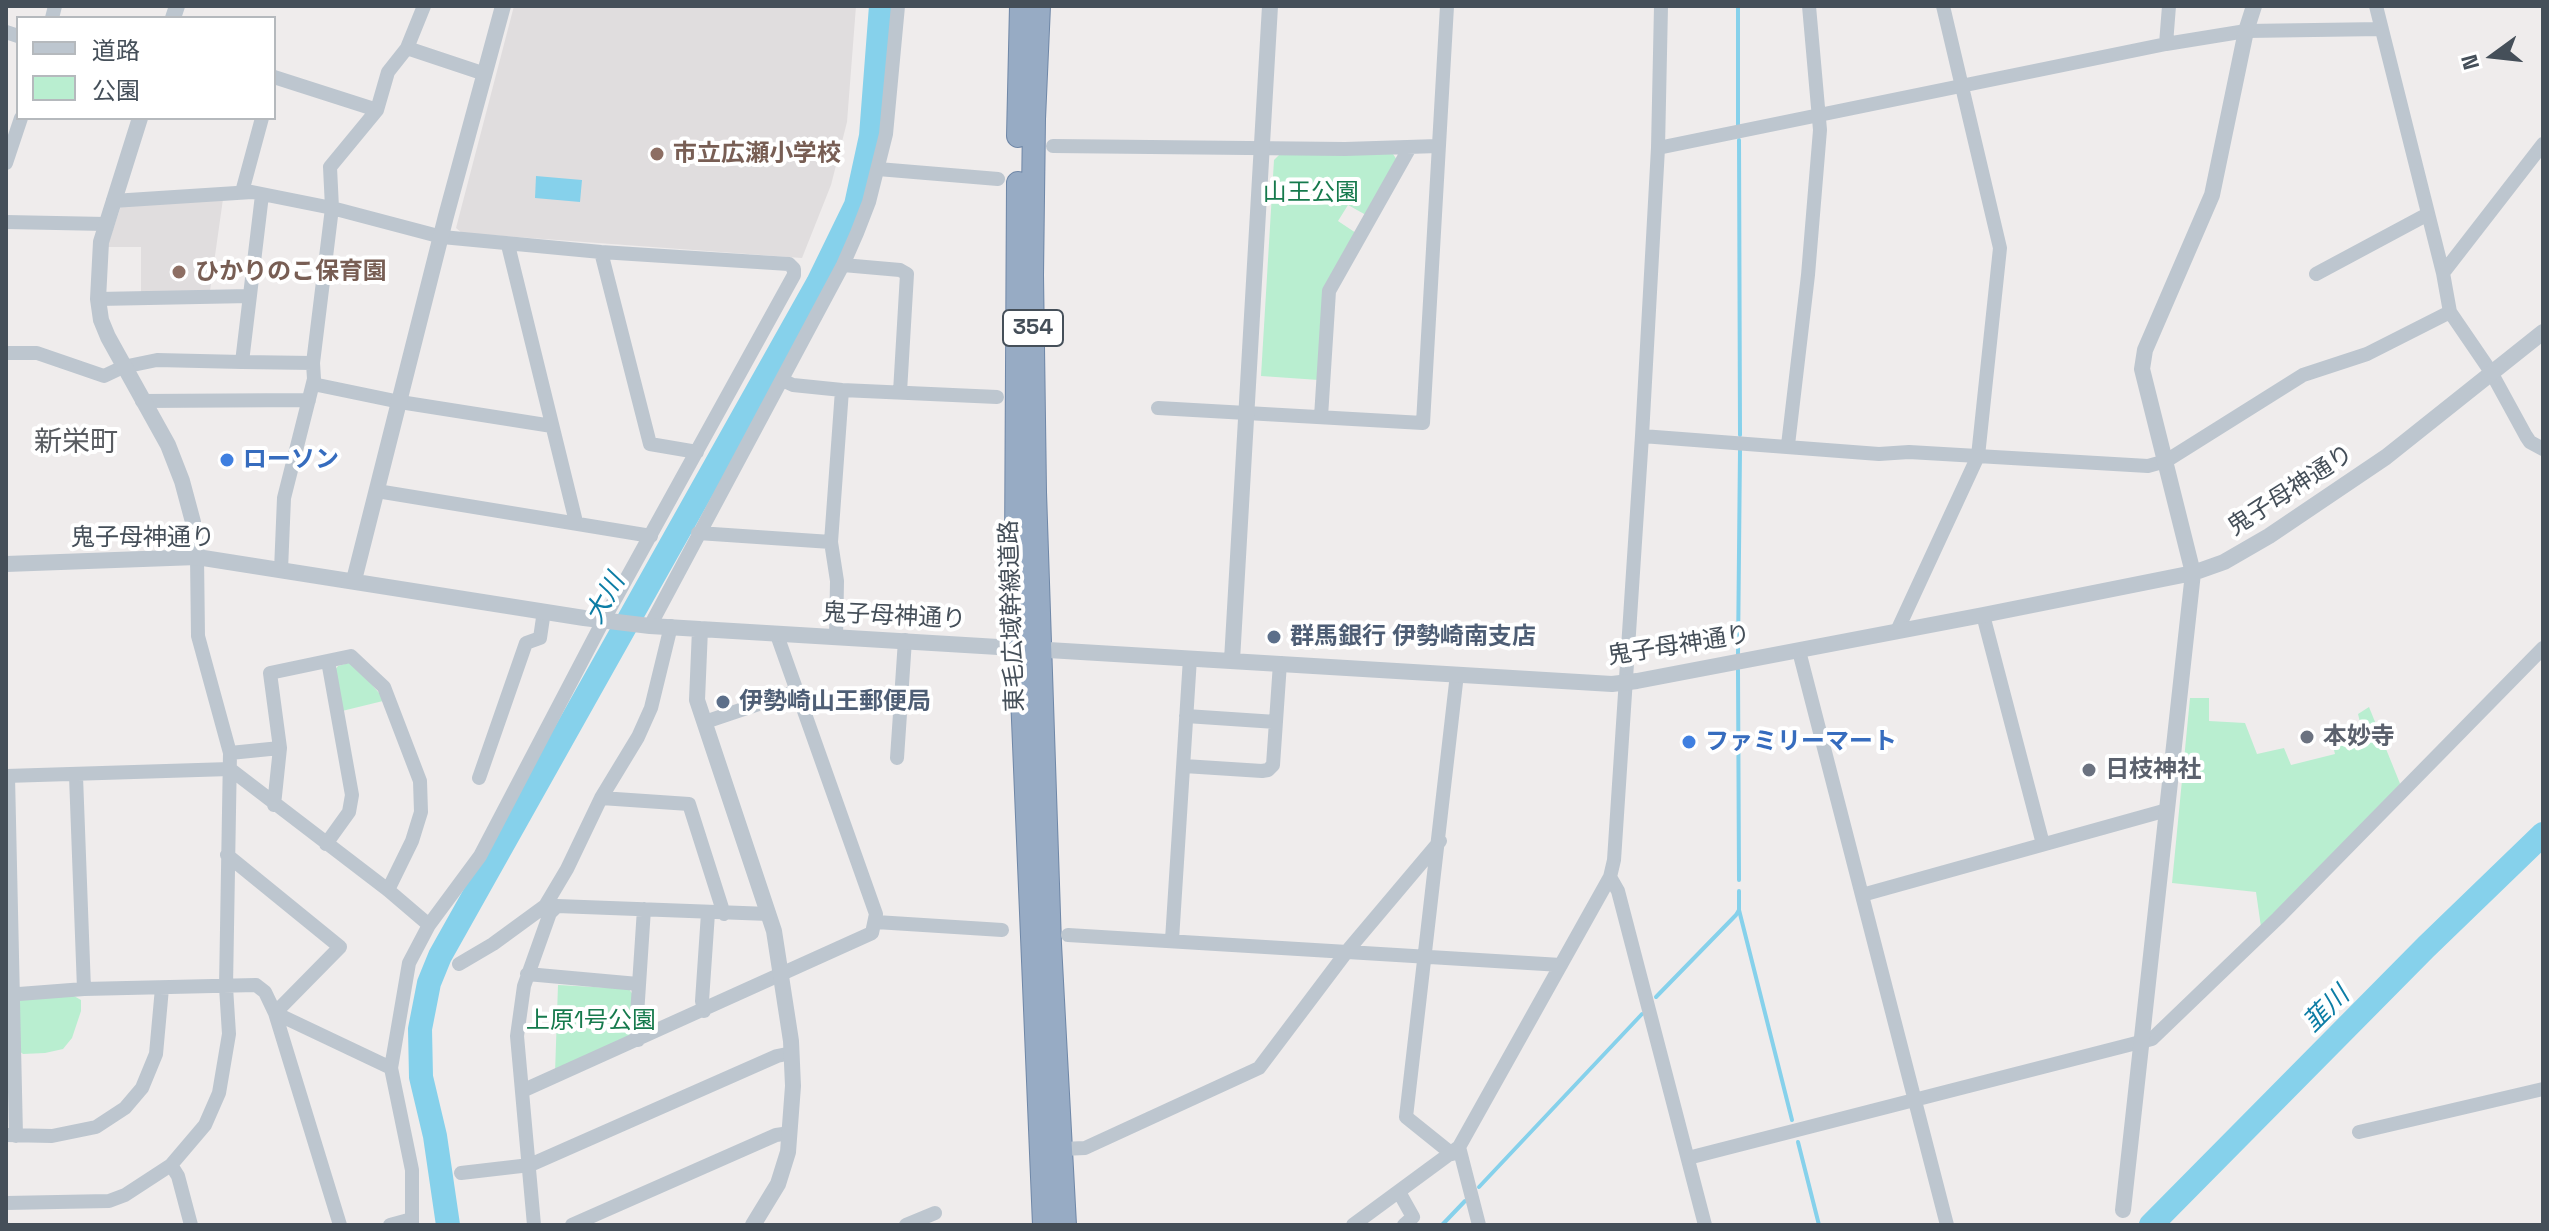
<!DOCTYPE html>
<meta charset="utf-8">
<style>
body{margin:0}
#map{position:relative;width:2549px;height:1231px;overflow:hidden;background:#efecec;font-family:"Space Grotesk","Noto Sans JP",sans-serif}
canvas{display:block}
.frame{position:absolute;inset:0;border:8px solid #454f59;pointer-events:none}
.legend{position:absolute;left:16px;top:16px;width:260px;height:104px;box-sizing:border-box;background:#fff;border:2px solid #b5b9bd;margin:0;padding:10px 14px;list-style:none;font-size:24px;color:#454f59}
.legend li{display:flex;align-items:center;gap:16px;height:40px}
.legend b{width:40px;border:2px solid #b5b9bd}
.north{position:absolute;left:2453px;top:16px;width:80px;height:80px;-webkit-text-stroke:6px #fff;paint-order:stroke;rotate:255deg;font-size:22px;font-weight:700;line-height:32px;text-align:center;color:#454f59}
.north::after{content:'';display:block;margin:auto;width:28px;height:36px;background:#454f59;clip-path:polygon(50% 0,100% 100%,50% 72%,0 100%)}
</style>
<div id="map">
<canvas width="2549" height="1231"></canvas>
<div class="frame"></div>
<ul class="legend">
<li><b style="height:10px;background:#bdc6cf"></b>道路</li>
<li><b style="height:22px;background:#b9eed0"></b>公園</li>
</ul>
<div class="north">N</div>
</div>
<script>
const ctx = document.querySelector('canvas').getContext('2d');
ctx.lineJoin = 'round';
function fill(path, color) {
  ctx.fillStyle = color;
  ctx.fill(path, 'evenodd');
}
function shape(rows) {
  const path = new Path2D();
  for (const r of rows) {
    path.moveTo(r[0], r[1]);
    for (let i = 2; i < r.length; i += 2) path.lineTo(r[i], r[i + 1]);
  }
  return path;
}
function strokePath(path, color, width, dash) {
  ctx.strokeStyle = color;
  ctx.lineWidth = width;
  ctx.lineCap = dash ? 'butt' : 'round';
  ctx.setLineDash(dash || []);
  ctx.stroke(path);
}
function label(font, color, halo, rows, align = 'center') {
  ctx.font = font + ' "Space Grotesk","Noto Sans JP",sans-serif';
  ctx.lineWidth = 8;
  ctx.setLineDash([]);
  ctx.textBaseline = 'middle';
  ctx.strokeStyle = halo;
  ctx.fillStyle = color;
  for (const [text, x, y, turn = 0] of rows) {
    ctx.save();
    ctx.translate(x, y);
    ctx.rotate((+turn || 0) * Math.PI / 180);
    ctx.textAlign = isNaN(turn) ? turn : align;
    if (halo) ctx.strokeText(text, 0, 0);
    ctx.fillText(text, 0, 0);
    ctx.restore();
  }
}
fill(shape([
 [514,6,856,6,847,122,831,185,802,258,462,233,456,228],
 [223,199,210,291,141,292,141,247,107,247,121,206]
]), '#e0ddde');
fill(shape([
 [1280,154,1393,154,1397,160,1366,215,1348,205,1338,221,1356,233,1325,288,1319,380,1261,376,1274,160],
 [352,662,380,694,383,701,342,711,335,670,338,666],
 [2190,698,2209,698,2209,721,2245,723,2257,754,2284,748,2291,765,2335,754,2333,746,2364,738,2358,714,2369,707,2401,786,2261,927,2256,892,2172,883],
 [558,985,629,989,633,995,631,1035,555,1073],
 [74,996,81,1000,81,1011,72,1038,63,1049,45,1053,23,1054,18,1050,16,1006,20,999]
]), '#b9eed0');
fill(shape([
 [536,176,582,180,580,202,535,198]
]), '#86d1eb');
strokePath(shape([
 [1738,6,1738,125],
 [1739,140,1740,435],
 [1738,654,1740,450],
 [1738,670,1739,880],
 [1739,910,1792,1120],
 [1656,997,1736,915,1739,910,1739,891],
 [1798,1142,1819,1225],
 [1479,1187,1642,1014],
 [1442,1225,1465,1201]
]), '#86d1eb', 4);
strokePath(shape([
 [448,1225,435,1136,421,1077,420,1029,429,983,440,956,818,283,856,205,871,136,881,6],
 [2151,1225,2426,947,2543,834]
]), '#86d1eb', 24);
const trunk = shape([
 [1039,6,1034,119,1032,275,1035,492,1050,944,1065,1225],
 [1018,136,1021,6],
 [1018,183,1016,552,1044,1225]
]);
strokePath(trunk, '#6f87a7', 24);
strokePath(shape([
 [2376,6,2443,273,2450,312,2491,372,2526,436,2530,442,2543,449],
 [52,18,55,6],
 [6,32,18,36],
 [2166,44,2169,6],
 [407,48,485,74],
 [274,77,377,110,330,167,332,208,313,363,314,379,284,498,281,570],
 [377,110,388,72,407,48,424,6],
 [1053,146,1345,149,1438,146],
 [1658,148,2166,44,2246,31,2382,29],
 [6,163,21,118],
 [878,169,998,179],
 [242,192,262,118],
 [113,201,252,192,332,208,442,237,601,252,789,264,794,269,794,275,603,621,480,856,429,925,409,963,391,1068,412,1170,412,1225],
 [6,222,106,224],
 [508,245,576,522],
 [601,252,650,444,697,452],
 [843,265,900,270,907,274,900,392],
 [2443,273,2543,144],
 [2316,274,2428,214],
 [98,299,250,296],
 [6,353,37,353,104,376,123,367,157,360,242,362,262,195],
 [242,362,313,363],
 [782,380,793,385,842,390,997,397],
 [313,384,400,402,552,426],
 [142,401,309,400],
 [1158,408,1423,423,1447,6],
 [1321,417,1329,291,1409,149],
 [1642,436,1879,454,1909,452,2148,466,2166,461,2303,375,2367,354,2450,312],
 [1788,445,1808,275,1820,130,1809,6],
 [377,491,651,536],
 [698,533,831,542],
 [1983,615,2043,844],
 [650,626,843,265,857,233,869,202,886,134,898,6],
 [1897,631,1978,456,2000,248,1943,6],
 [836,638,837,581,831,542,842,390],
 [1799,651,1947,1225],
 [1186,716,1276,722],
 [705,722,797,691],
 [230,753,280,748],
 [897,758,905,640],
 [1184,766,1262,771,1268,770,1273,765,1280,663],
 [6,776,230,769,388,890,429,925],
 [8,776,16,1136],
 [76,776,84,989],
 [479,778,526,643,540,638,544,611],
 [601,798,689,804,724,914],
 [274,805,280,748,270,673,351,656,384,687,420,781,421,812,412,841,388,890],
 [326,844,349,812,352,795,328,661],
 [227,855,340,947,275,1013,391,1068],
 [1610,877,1618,891,1705,1225],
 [1862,895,2167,810],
 [550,913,545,906,567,869,601,798,638,737,651,708,671,626],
 [876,922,1002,930],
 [1068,935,1561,965],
 [1172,940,1190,658],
 [459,964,493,944,545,906],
 [527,974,638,984],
 [6,995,84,989,256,985,265,992,275,1013,340,1225],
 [704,1011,702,1001,708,913],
 [638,1040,636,1030,644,909],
 [522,1091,872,933,876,914,777,635],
 [2359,1132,2543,1089],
 [6,1135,52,1136,96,1127,125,1108,142,1088,156,1054,162,988],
 [1459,1147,1479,1225],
 [1062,1149,1085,1148,1259,1068,1348,950,1440,841],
 [1452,1154,1406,1117,1457,674],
 [1688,1158,2152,1039,2278,918,2543,648],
 [171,1165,178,1176,191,1225],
 [461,1173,530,1165,777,1056,792,1053],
 [1399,1192,1413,1217,1404,1225],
 [6,1203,109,1201,125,1195,171,1165,205,1125,219,1093,229,1034,226,987,230,753,198,636,197,557],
 [390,1225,412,1219],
 [534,1225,517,1036,524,986,550,913,557,906,769,914],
 [572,1225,776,1135,790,1133],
 [906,1225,935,1213],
 [1353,1225,1459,1147,1610,877,1614,860,1642,436,1658,148,1661,6]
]), '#bdc6cf', 14);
strokePath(shape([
 [173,18,177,6],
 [140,118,101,242,98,299,101,320,108,337,168,445,182,481,193,522,197,557],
 [6,564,197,557,584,618,650,626,1612,684,1637,681,1983,615,2193,573,2224,562,2269,536,2386,457,2543,332],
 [354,580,446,216,503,6],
 [700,629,697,700,774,931,791,1041,793,1086,788,1152,778,1184,753,1225],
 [1232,660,1270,6],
 [2123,1210,2193,573,2142,369,2145,350,2212,195,2246,31,2254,6]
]), '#bdc6cf', 16);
strokePath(trunk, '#97abc4', 22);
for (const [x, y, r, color] of [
 [657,154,8,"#8d6e63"],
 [179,272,8,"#8d6e63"],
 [227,460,8,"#3f7fe0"],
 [1274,637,8,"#5c6f8a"],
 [723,702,8,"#5c6f8a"],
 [2307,737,8,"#6b7280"],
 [1689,742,8,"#3f7fe0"],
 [2089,770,8,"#6b7280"]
]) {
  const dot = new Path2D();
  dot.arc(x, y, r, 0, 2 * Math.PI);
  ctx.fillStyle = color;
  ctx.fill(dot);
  strokePath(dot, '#fff', 3);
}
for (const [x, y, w] of [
 [1033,328,60]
]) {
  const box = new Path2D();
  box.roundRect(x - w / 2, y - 18, w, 36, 6);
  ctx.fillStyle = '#fff';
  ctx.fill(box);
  strokePath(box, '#454f59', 2);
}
label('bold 22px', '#454f59', null, [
 ["354",1033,328]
]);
label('bold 24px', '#785e54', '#fff', [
 ["市立広瀬小学校",673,154],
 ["ひかりのこ保育園",195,272]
], 'left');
label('24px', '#167a4d', '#fff', [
 ["山王公園",1311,193],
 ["上原1号公園",591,1021]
]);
label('bold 24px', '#366cbe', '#fff', [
 ["ローソン",243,460],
 ["ファミリーマート",1705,742]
], 'left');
label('24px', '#454f59', '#fff', [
 ["鬼子母神通り",2291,491,-33],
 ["鬼子母神通り",143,538],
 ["東毛広域幹線道路",1013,616,-92],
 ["鬼子母神通り",894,617,3],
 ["鬼子母神通り",1679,646,-9]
]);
label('bold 24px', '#4e5e75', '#fff', [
 ["群馬銀行 伊勢崎南支店",1290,637],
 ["伊勢崎山王郵便局",739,702]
], 'left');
label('bold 24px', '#5b616d', '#fff', [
 ["本妙寺",2323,737],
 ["日枝神社",2105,770]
], 'left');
label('italic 26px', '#0c7da5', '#fff', [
 ["大川",606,599,-61],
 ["韮川",2327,1010,-45]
]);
label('28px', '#595c61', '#fff', [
 ["新栄町",76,443]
]);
</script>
